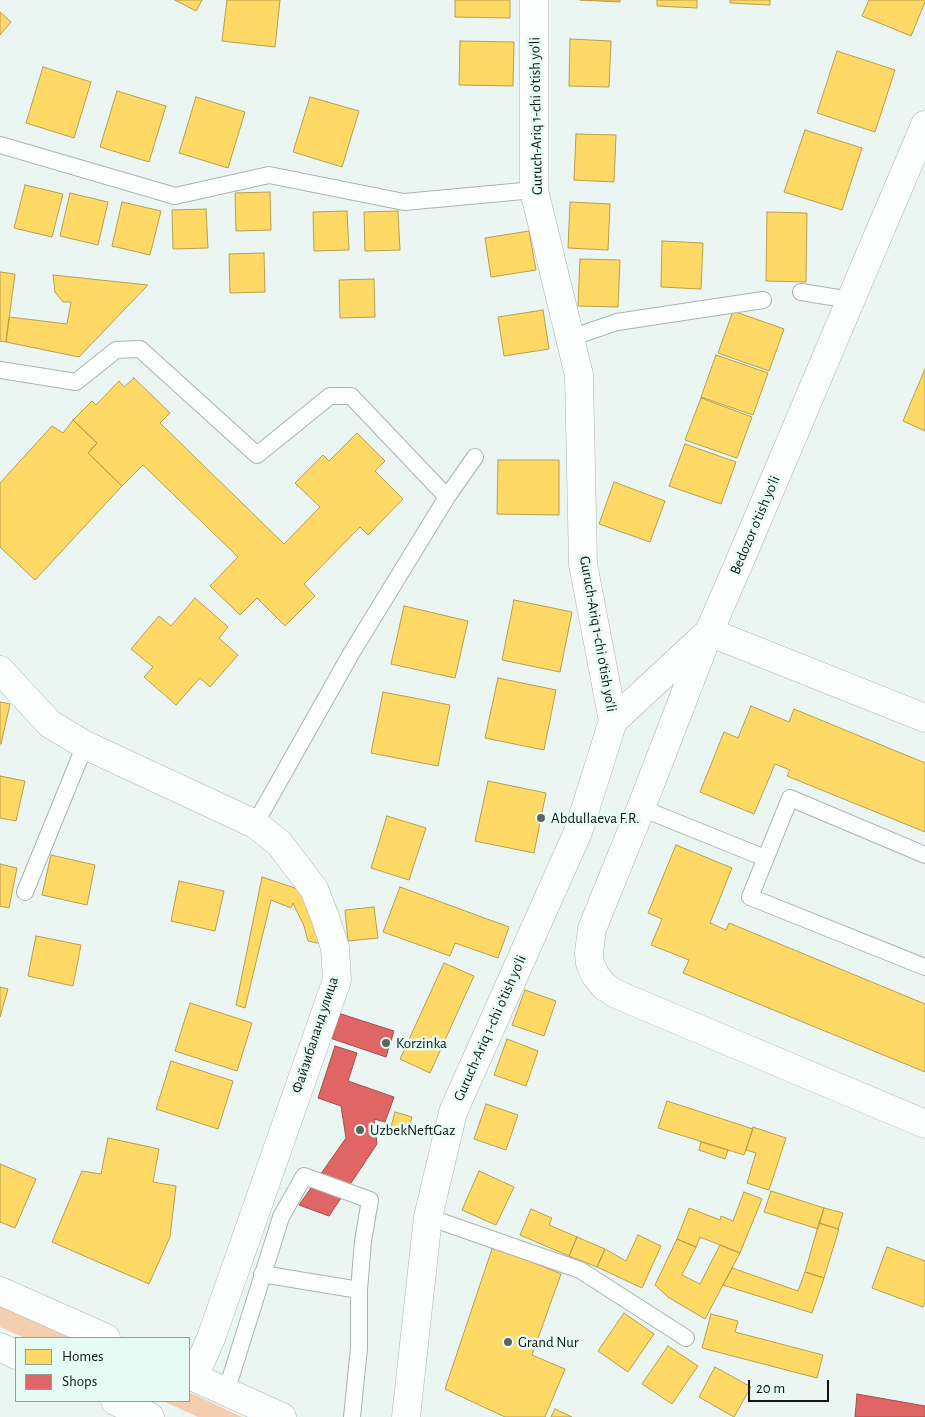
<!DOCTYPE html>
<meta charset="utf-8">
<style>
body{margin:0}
#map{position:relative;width:925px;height:1417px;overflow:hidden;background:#ebf6f3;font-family:"Alegreya Sans",sans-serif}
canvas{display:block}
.legend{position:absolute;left:15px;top:1337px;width:175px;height:65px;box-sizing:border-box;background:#e7fbf5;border:1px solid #919f9b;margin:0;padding:6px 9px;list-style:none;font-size:15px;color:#0f1614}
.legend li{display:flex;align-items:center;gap:10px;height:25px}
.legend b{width:25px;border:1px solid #919f9b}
.scale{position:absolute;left:748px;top:1380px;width:81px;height:22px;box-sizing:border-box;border:2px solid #0f1614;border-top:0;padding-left:6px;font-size:15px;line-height:18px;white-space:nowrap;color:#0f1614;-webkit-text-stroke:4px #e7fbf5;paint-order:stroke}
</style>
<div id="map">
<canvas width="925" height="1417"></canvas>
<ul class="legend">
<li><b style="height:14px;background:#ffd966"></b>Homes</li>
<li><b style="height:14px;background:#e06666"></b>Shops</li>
</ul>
<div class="scale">20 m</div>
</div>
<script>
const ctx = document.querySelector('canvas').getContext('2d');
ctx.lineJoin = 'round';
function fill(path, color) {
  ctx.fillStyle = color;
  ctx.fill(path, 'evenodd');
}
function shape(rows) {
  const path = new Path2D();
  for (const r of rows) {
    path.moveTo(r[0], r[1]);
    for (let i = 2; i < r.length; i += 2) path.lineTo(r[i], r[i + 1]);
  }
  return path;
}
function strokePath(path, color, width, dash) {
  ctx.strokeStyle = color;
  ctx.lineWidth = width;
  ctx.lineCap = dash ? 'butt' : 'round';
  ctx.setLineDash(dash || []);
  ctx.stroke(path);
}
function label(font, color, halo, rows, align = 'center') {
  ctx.font = font + ' "Alegreya Sans",sans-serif';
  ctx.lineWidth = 5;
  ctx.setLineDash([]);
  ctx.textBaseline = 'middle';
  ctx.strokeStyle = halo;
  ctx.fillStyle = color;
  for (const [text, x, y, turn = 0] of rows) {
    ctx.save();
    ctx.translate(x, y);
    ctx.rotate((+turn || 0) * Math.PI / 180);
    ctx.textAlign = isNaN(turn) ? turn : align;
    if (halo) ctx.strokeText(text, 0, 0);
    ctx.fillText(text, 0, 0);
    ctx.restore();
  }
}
fill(shape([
 [0,1306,70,1338,25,1338,0,1327],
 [189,1392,242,1417,198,1417,163,1401,189,1401]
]), '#f5ceb0');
const homes = shape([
 [175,0,202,0,196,11,175,0],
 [227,0,280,0,275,47,222,41,227,0],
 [455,0,510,0,510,18,455,17,455,0],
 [580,0,620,0,620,2,580,0],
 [657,0,697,0,697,8,657,6,657,0],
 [730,0,770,0,770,5,730,3,730,0],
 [869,0,925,0,925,2,911,36,862,16,869,0],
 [0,12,11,22,0,35,0,12],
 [570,39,611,41,609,87,569,86,570,39],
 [460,41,514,42,513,86,459,85,460,41],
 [837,51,895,70,875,132,817,113,837,51],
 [43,67,91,82,74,138,26,123,43,67],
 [117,91,166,106,149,162,100,147,117,91],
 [196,97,245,112,228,168,179,153,196,97],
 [310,97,359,111,342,167,293,152,310,97],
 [805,130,862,148,842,210,784,192,805,130],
 [576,134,616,135,614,182,574,180,576,134],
 [25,185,63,194,52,237,14,228,25,185],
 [270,192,271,230,236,231,235,193,270,192],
 [70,193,108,202,98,245,60,236,70,193],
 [122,202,161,211,150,255,112,246,122,202],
 [570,202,610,204,608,250,568,248,570,202],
 [206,209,208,248,173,249,172,210,206,209],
 [347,211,349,250,314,251,313,212,347,211],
 [398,211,400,250,365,251,364,212,398,211],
 [767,212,807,213,806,282,766,281,767,212],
 [529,231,536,270,491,277,485,238,529,231],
 [662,241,703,243,701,289,661,287,662,241],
 [264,253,265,292,230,293,229,254,264,253],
 [580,259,620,260,618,307,578,306,580,259],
 [0,272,15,274,6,342,0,341,0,272],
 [53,275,148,285,79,357,6,342,9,317,67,324,71,302,63,302,55,292,53,275],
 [374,279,375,317,340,318,339,280,374,279],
 [543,310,549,349,504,356,498,317,543,310],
 [733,311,784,329,769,371,718,353,733,311],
 [716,355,768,373,753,415,701,397,716,355],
 [925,369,925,431,903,421,925,369],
 [134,378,170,413,160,423,284,544,320,507,295,483,323,455,329,461,357,433,385,461,375,471,403,499,368,535,360,527,304,584,315,596,285,626,257,598,240,615,210,586,238,557,143,465,122,486,88,453,97,443,73,420,92,401,96,405,119,381,124,387,134,378],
 [701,398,752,417,737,458,685,440,701,398],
 [73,420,97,443,88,453,122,486,35,580,0,547,0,483,52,426,63,433,73,420],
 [685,444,736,462,721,504,669,486,685,444],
 [498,460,559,460,559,515,497,514,498,460],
 [614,482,665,501,650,542,599,524,614,482],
 [195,598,228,627,219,638,238,655,210,687,200,678,176,705,144,677,153,667,131,649,159,616,171,626,195,598],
 [514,600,572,612,560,672,502,660,514,600],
 [404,606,468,621,455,678,391,664,404,606],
 [498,678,556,690,544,750,485,738,498,678],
 [383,692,450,705,438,766,371,753,383,692],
 [0,702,10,704,1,744,0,744,0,702],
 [751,706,789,722,794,709,925,763,925,832,787,776,790,770,775,764,754,814,700,792,724,732,738,738,751,706],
 [0,776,25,781,16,821,0,818,0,776],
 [488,781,546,793,534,853,475,841,488,781],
 [387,816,426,828,409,880,371,868,387,816],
 [676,845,732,868,710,923,726,930,729,923,925,1004,925,1072,683,973,689,960,651,945,662,919,648,913,676,845],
 [51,855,95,865,87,905,42,895,51,855],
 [0,864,17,868,9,908,0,906,0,864],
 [262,877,304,891,322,944,308,941,304,926,293,903,291,908,271,900,245,1008,236,1005,262,877],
 [179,881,224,891,215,931,171,921,179,881],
 [400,887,509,927,498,958,455,943,450,956,383,932,400,887],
 [374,907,378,938,348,941,345,910,374,907],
 [36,936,81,945,73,986,28,976,36,936],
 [444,963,474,976,430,1073,400,1059,444,963],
 [0,987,8,989,0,1017,0,987],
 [525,990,556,1001,544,1036,512,1025,525,990],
 [190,1003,252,1023,237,1071,175,1051,190,1003],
 [507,1039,538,1051,526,1086,494,1075,507,1039],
 [171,1061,233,1081,218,1129,156,1109,171,1061],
 [667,1101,753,1129,744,1155,658,1128,667,1101],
 [486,1104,518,1115,506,1150,474,1139,486,1104],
 [395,1112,412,1117,408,1131,391,1127,395,1112],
 [753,1127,786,1138,769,1190,747,1183,756,1153,746,1150,753,1127],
 [108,1138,159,1149,153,1182,176,1186,170,1237,149,1284,52,1242,82,1171,101,1174,108,1138],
 [701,1142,728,1150,725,1159,699,1150,701,1142],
 [0,1164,36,1179,15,1228,0,1222,0,1164],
 [479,1171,514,1187,496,1225,462,1210,479,1171],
 [771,1191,824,1208,818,1229,764,1212,771,1191],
 [744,1192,762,1199,740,1253,700,1237,696,1247,677,1239,689,1208,720,1220,721,1216,733,1221,744,1192],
 [824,1208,843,1213,838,1229,819,1223,824,1208],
 [531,1209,552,1218,549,1225,577,1237,569,1256,520,1235,531,1209],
 [819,1223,839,1229,824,1278,805,1272,819,1223],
 [638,1235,661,1246,642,1288,597,1267,605,1249,626,1261,638,1235],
 [577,1237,605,1249,597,1267,569,1256,577,1237],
 [677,1239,696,1247,682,1275,700,1284,720,1245,740,1253,705,1319,668,1297,655,1285,677,1239],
 [493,1246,561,1274,532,1355,565,1369,545,1417,505,1417,445,1389,493,1246],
 [887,1247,925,1261,925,1302,923,1307,872,1288,887,1247],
 [732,1268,798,1291,805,1272,824,1278,812,1313,723,1285,732,1268],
 [624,1313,654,1334,628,1372,598,1351,624,1313],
 [711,1314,738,1321,735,1332,823,1355,817,1378,702,1348,711,1314],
 [668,1346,698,1366,672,1404,642,1384,668,1346],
 [715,1367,751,1387,734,1417,699,1397,715,1367],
 [555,1409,572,1417,551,1417,555,1409]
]);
fill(homes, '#ffd966');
strokePath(homes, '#b79e4d', 1);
const shops = shape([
 [335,1012,394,1031,386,1057,327,1037,335,1012],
 [335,1046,357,1053,348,1081,394,1097,385,1122,374,1119,377,1144,329,1216,299,1205,346,1138,341,1106,318,1098,335,1046],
 [857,1394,925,1406,925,1417,855,1417,857,1394]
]);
fill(shops, '#e06666');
strokePath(shops, '#a14e4d', 1);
const lane = shape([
 [0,145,175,196,269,175,404,202,534,190],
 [801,292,851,300],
 [570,338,617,322,763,300],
 [0,370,76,382,116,350,140,349,257,455,330,396,351,396,447,497],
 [641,808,765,858],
 [255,824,352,652,447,497,475,457],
 [925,855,790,798,750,897,925,967],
 [25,892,85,745],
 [428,1217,580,1270,686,1338],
 [262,1274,359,1290],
 [226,1392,281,1217,304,1176,370,1200,363,1241,359,1290,359,1348,352,1417]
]);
const street = shape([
 [925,125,739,563,709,632,641,808,592,929,589,953,590,963,595,975,604,986,616,994,925,1124],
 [0,670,50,724,85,745,255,824,279,843,314,889,325,917,335,948,337,980,211,1338,194,1377],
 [613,721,709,632,925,718],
 [406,1417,428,1217,453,1112,578,832,613,721,583,564,579,375,534,190,534,0]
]);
const highway = shape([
 [0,1291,106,1338],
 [0,1347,16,1355],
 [189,1375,282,1417],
 [115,1401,150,1417]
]);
strokePath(lane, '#abb3b1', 18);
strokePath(street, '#abb3b1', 29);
strokePath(highway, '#abb3b1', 29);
strokePath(lane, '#fcfefd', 16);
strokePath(street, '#fcfefd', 28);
strokePath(highway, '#fcfefd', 28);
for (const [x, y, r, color] of [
 [541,818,5,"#5c6462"],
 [386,1043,5,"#5c6462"],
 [360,1130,5,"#5c6462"],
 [508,1342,5,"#5c6462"]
]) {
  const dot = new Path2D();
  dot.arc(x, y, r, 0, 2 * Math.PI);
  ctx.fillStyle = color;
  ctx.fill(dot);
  strokePath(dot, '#e7fbf5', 2);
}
label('15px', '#0f1614', '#e7fbf5', [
 ["Guruch-Ariq 1-chi o'tish yo'li",536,116,-91],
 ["Bedozor o'tish yo'li",755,525,-67],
 ["Guruch-Ariq 1-chi o'tish yo'li",598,634,80],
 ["Guruch-Ariq 1-chi o'tish yo'li",490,1028,-66],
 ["Файзибаланд улица",315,1035,-72]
]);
label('15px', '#0f1614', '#e7fbf5', [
 ["Abdullaeva F.R.",551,818],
 ["Korzinka",396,1043],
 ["UzbekNeftGaz",370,1130],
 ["Grand Nur",518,1342]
], 'left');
</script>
